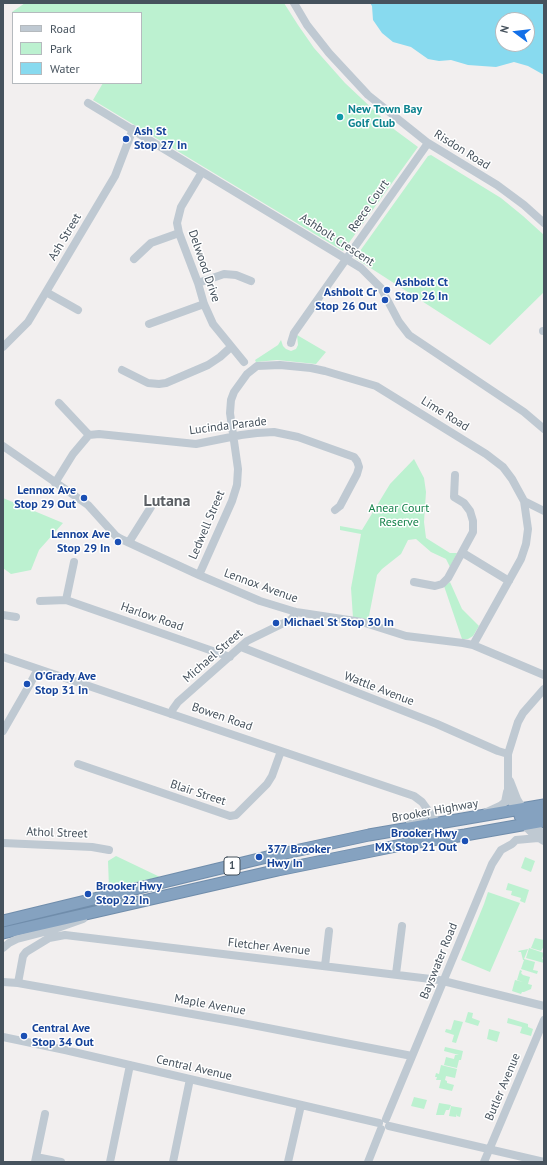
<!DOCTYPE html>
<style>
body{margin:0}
#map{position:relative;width:547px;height:1165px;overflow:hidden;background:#f2efef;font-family:"PT Sans",sans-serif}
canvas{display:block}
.frame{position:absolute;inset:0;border:4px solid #46525d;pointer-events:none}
.legend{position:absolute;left:12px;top:12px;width:130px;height:72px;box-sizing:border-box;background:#fff;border:1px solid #b5babe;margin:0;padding:5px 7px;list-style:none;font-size:12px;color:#46525d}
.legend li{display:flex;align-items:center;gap:8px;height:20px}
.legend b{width:20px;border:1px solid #b5babe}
.north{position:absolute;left:495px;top:12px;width:40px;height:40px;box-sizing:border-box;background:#fff;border:1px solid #b5babe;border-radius:50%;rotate:285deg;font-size:11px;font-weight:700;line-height:16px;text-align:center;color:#46525d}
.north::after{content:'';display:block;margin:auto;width:14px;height:18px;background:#1370e8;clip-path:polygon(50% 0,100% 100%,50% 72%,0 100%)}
</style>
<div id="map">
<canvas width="547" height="1165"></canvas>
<div class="frame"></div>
<ul class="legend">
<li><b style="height:5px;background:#bfc9d2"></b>Road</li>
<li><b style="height:11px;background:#bcf1d0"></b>Park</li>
<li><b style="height:11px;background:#88daef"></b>Water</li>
</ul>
<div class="north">N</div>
</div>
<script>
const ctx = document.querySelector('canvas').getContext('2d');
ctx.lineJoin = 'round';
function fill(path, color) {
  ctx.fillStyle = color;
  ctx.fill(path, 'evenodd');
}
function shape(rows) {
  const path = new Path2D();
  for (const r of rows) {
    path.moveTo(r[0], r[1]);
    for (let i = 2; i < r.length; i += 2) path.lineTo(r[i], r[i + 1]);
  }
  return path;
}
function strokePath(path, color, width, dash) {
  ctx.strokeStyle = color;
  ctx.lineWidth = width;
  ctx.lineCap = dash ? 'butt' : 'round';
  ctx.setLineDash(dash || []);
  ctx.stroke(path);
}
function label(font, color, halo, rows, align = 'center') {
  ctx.font = font + ' "PT Sans",sans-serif';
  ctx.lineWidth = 3;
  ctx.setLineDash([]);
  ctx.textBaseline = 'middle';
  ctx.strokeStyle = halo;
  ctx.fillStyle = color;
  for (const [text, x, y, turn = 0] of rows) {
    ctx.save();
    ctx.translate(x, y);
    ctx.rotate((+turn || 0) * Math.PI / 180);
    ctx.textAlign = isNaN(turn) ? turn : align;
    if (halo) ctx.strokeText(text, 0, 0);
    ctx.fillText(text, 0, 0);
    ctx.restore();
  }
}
fill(shape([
 [25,3,284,3,298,25,314,48,345,83,395,130,418,147,343,251,93,100,103,83,141,83,141,13,15,13,12,12],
 [431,155,501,198,523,216,544,235,544,292,490,345,355,258,428,156],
 [297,335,326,352,316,364,277,360,256,362,255,360,278,345,281,340,283,346,286,349,291,351,296,349,298,345],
 [414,459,424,478,426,492,424,522,426,538,450,553,457,553,450,567,446,559,431,552,416,539,408,540,401,554,382,569,377,575,368,621,353,618,351,588,361,534,340,530,340,526,362,530,390,484],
 [3,498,63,523,39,550,31,570,11,574,3,568],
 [450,582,462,609,479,626,473,636,468,639,462,639,444,586],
 [116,856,160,877,109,888,108,861],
 [525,857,535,861,531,872,521,868],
 [508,883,529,890,525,903,520,901,521,898,511,895,512,891,506,890],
 [488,892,520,903,490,972,461,960,484,904],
 [535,938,544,940,544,946,541,951,531,948],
 [529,948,544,953,542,959,544,960,544,963,526,958],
 [528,949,524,959,535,962,533,970,538,971,537,974,521,969,524,960,523,960,521,952,519,952,518,951],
 [520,970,522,971,521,973,523,975,530,977,528,984,532,985,531,989,524,992,522,992,521,994,512,991,515,980,523,982,517,980],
 [468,1012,473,1013,472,1018,480,1021,478,1026,465,1022],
 [508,1018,528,1024,528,1027,533,1029,531,1036,520,1033,522,1027,507,1023],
 [454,1020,463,1022,456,1043,452,1042,454,1035,445,1032,446,1029,451,1030],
 [489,1029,500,1032,497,1042,487,1039],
 [445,1047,463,1051,461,1060,459,1060,457,1068,444,1065,446,1057,454,1059,455,1055,459,1055,444,1051],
 [441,1065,457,1069,455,1078,446,1076,445,1080,447,1081,447,1083,454,1085,452,1091,439,1088,441,1080,436,1080,437,1077,435,1077,436,1073,439,1074],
 [414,1097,427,1100,424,1109,411,1106],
 [439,1103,451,1105,449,1110,446,1110,444,1115,436,1115],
 [451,1106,462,1108,460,1117,457,1116,457,1114,456,1117,449,1116]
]), '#bcf1d0');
fill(shape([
 [370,3,544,3,544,75,528,66,514,62,496,67,468,65,451,60,439,61,428,59,411,47,393,42,382,33,373,20,372,6],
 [503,20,527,20,527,44,503,44]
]), '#88daef');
const highway = shape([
 [520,816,544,813],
 [3,921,267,857,369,835,544,805],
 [3,933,278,870,411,843,465,835,544,821]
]);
strokePath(highway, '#708dab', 13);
strokePath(shape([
 [294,3,307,25,329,53,368,95,428,143,497,185,524,205,544,223],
 [88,103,361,268,381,288,399,322,409,335,524,412,544,429],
 [202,172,181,207,177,223,179,233,198,283,204,304,213,324,244,362],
 [134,259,151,243,179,233],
 [198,283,224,274,236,275,251,281],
 [46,292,78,310],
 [149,324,204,304],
 [543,331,544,331],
 [291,343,294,333,428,143],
 [3,347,28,322,46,292,115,176,133,129],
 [122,370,148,383,159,384,166,383,208,365,220,357,231,347],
 [59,403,89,435],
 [3,446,88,505,116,536,121,539,199,575,260,601,296,612,362,622,406,636,463,643,473,645,544,675],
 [55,483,73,454,89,435,99,434,196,444,241,435,257,433,274,432,298,437,354,457,357,461,359,467,357,474,340,506,335,510],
 [524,501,544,511],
 [129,542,151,507],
 [463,553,509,581],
 [199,575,232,501,237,485,238,469,230,413,231,400,234,392,247,374,257,366,280,365,311,368,325,371,376,386,486,454,503,467,512,479,524,501,528,529,526,544,521,559,473,645],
 [414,582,435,586,442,584,448,578,473,532,473,521,470,511,464,503,454,497,455,475],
 [66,600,74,562],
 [40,601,66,600,230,657],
 [3,615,16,617],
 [241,647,437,724,498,751,508,754],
 [3,657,414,796,422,802,438,824],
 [171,714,173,709,178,702,247,641,292,619,296,612],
 [3,731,30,684,38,669],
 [78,764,230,816,236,815,267,784,272,776,281,751],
 [510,781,517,799,523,809],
 [516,810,510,798,508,790,508,754,518,722,523,713,544,689],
 [487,812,500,806,505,802,507,792],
 [531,823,544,835],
 [410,824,424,818,427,809],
 [524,825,534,835,544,841],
 [3,843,92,847,109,850],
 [3,948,9,943,17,939,52,930,83,919],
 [325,966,329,931],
 [396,974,402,926],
 [3,982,18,983,237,1022,412,1056],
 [18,983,23,956,26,952,49,938,65,935,439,980,544,1006],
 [3,1037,65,1050,379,1123],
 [386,1119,492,864,501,850,512,844,516,840,538,838],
 [389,1126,544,1162],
 [36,1157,61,1162],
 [35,1162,45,1114],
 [110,1162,130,1065],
 [173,1162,190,1079],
 [288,1162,301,1105],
 [368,1162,381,1129],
 [484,1162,544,1020]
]), '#bfc9d2', 8);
strokePath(highway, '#85a2c0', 11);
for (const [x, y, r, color] of [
 [340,117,4,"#0f9aa8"],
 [126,139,4,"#1a4fb4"],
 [387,290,4,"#1a4fb4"],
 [385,300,4,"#1a4fb4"],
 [84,498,4,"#1a4fb4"],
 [118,542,4,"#1a4fb4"],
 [276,623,4,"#1a4fb4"],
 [27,684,4,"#1a4fb4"],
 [465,841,4,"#1a4fb4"],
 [259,857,4,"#1a4fb4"],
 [88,894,4,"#1a4fb4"],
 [24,1036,4,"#1a4fb4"]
]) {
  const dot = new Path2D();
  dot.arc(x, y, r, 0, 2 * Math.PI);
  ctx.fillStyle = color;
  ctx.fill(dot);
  strokePath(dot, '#fff', 1.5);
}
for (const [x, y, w] of [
 [232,866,16]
]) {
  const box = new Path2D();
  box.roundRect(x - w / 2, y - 9, w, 18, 3);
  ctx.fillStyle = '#fff';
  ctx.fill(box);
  strokePath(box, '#46525d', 1);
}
label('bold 11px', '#46525d', null, [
 ["1",232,866]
]);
label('bold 12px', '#0d838f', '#fff', [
 ["New Town Bay",348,110],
 ["Golf Club",348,124]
], 'left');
label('bold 12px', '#164399', '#fff', [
 ["Ash St",134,132],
 ["Stop 27 In",134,146],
 ["Ashbolt Ct",395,283],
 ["Stop 26 In",395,297],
 ["Ashbolt Cr",377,293,"right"],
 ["Stop 26 Out",377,307,"right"],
 ["Lennox Ave",76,491,"right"],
 ["Stop 29 Out",76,505,"right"],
 ["Lennox Ave",110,535,"right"],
 ["Stop 29 In",110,549,"right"],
 ["Michael St Stop 30 In",284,623],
 ["O'Grady Ave",35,677],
 ["Stop 31 In",35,691],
 ["Brooker Hwy",457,834,"right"],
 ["MX Stop 21 Out",457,848,"right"],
 ["377 Brooker",267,850],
 ["Hwy In",267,864],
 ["Brooker Hwy",96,887],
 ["Stop 22 In",96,901],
 ["Central Ave",32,1029],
 ["Stop 34 Out",32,1043]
], 'left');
label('12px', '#46525d', '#fff', [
 ["Risdon Road",462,150,32],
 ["Reece Court",369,206,-55],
 ["Ash Street",65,237,-59],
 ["Ashbolt Crescent",337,240,33],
 ["Delwood Drive",204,266,71],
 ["Lime Road",445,414,32],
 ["Lucinda Parade",228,426,-7],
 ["Ledwell Street",207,525,-67],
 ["Lennox Avenue",261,586,20],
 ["Harlow Road",152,617,19],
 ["Michael Street",213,656,-41],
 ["Wattle Avenue",379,689,21],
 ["Bowen Road",222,717,19],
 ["Blair Street",198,793,18],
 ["Brooker Highway",435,811,-10],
 ["Athol Street",57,833,2],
 ["Fletcher Avenue",269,947,6],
 ["Bayswater Road",439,961,-68],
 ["Maple Avenue",210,1005,10],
 ["Central Avenue",194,1068,13],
 ["Butler Avenue",503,1087,-67]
]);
label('12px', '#14824a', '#fff', [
 ["Anear Court",399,509],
 ["Reserve",399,523]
]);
label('bold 16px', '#5b5f64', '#fff', [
 ["Lutana",167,501]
]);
</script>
